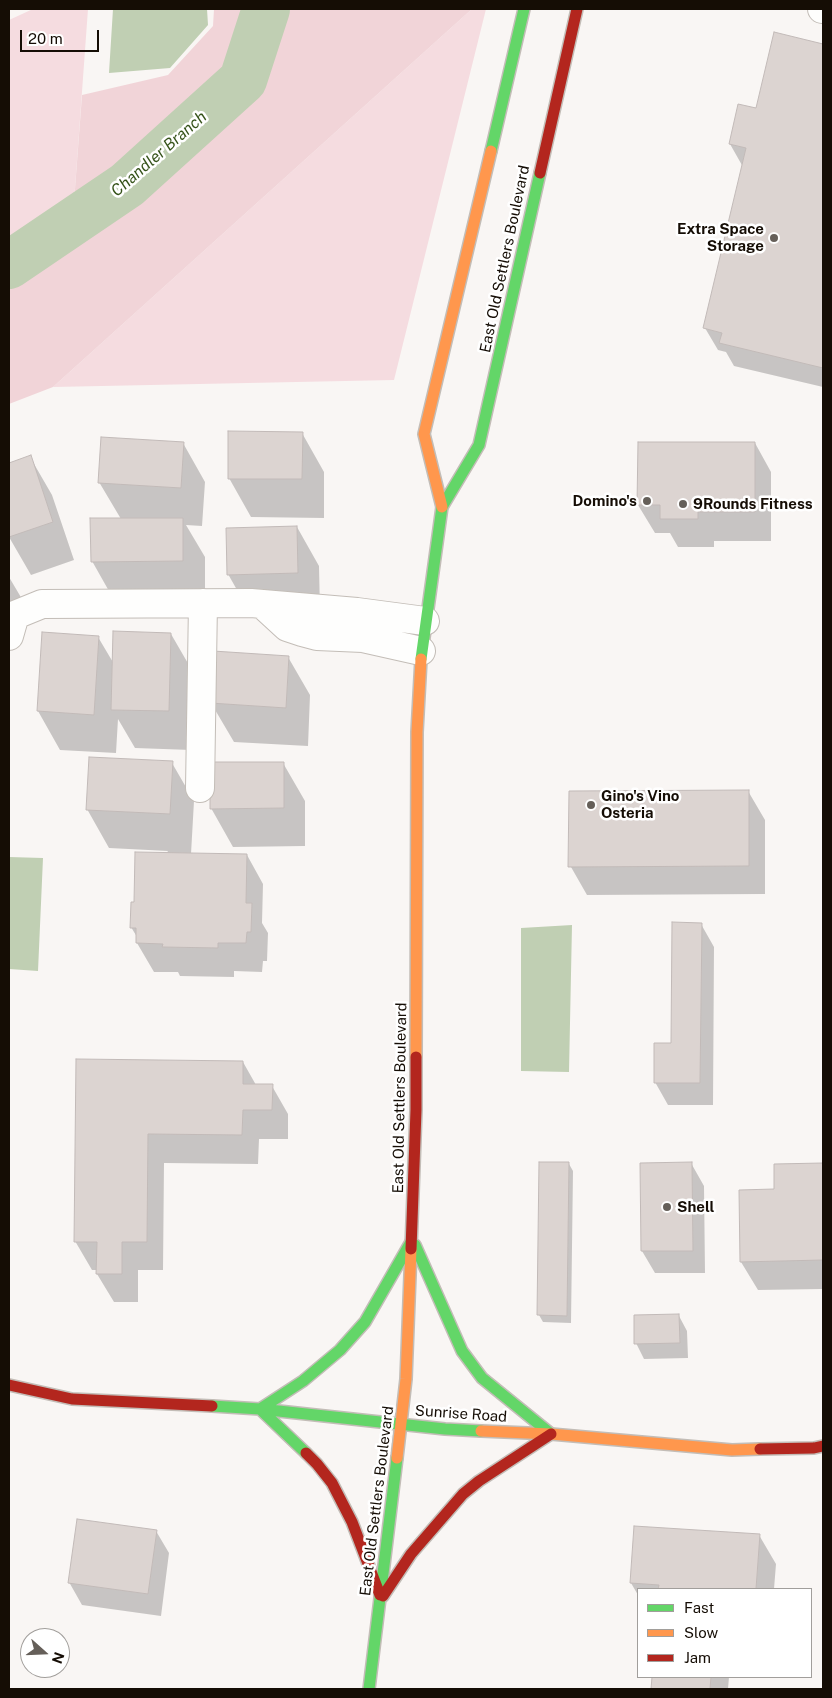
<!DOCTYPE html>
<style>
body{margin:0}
#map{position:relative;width:832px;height:1698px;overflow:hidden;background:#f9f6f4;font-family:"Public Sans",sans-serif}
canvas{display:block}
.frame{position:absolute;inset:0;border:10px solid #150d05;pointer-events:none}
.legend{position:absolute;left:637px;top:1588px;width:175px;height:90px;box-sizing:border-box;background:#fff;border:1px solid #a19e9b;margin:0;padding:6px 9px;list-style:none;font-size:15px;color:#150d05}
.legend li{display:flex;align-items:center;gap:10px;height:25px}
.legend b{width:25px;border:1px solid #a19e9b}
.north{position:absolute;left:20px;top:1628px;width:50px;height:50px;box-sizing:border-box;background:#fff;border:1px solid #a19e9b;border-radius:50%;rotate:110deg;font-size:14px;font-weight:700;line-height:20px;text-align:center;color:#150d05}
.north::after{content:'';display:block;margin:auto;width:18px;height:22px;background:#655f59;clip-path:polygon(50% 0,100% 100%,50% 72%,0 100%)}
.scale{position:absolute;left:20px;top:30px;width:79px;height:22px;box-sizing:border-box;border:2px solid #150d05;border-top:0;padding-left:6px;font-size:15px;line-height:18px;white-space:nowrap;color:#150d05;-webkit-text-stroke:4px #fff;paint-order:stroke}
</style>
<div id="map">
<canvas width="832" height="1698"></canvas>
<div class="frame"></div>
<ul class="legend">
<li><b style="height:6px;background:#63d668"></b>Fast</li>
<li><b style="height:6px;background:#ff974d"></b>Slow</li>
<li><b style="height:6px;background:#b3261e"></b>Jam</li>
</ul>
<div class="north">N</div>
<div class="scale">20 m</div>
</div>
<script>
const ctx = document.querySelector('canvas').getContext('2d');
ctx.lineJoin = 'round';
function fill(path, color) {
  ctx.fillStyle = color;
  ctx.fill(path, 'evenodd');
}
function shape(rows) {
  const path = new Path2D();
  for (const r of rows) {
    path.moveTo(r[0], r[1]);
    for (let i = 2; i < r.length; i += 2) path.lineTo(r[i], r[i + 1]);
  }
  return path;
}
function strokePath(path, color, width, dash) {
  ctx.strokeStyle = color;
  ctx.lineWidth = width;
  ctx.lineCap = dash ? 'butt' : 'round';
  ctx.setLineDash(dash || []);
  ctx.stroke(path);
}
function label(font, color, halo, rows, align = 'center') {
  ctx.font = font + ' "Public Sans",sans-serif';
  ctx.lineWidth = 5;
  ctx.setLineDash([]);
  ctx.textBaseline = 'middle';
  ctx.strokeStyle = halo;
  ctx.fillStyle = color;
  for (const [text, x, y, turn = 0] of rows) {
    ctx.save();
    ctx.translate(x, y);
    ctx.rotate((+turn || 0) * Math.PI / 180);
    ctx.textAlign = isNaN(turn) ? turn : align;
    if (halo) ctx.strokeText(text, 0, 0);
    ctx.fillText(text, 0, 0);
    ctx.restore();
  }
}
fill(shape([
 [33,9,88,9,74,202,9,241,9,20],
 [472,9,486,9,394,380,53,387]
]), '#f5dce0');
fill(shape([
 [214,9,472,9,53,387,9,404,9,241,74,202,82,95,168,75,213,26]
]), '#f1d4d8');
fill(shape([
 [113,9,207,9,208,25,170,68,109,73],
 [9,857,43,858,38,971,9,969],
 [572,925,569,1072,521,1071,521,928]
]), '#c0cfb3');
fill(shape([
 [775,34,823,45,823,387,734,366,726,352,718,350,705,328,743,167,730,144,757,109],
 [302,433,324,472,324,518,251,517,229,478],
 [183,443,205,482,202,526,186,525,205,557,205,600,114,600,92,561,121,519,99,482],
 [755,443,771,472,771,541,714,541,714,547,678,547,670,533,655,533,638,505],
 [30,457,52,495,74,560,31,575,9,537,9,464],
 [297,527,319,566,320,611,250,613,228,574],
 [9,577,32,616,9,634],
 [171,634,193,672,191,750,135,748,118,719,116,753,60,750,38,711,98,637,114,664],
 [288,657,310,695,308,746,234,742,211,703],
 [172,763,194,801,191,854,247,855,263,884,262,923,268,933,267,961,263,961,262,972,234,971,234,977,180,976,178,972,154,972,137,943,137,937,131,927,135,903,168,851,109,848,87,809],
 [283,763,305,801,305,846,233,847,211,808],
 [748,791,765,820,765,894,587,895,571,867],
 [701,924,714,947,713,1105,668,1105,655,1082,672,1044],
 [78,1060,243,1062,256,1085,272,1086,288,1114,288,1139,259,1139,258,1164,164,1163,163,1270,138,1270,138,1302,114,1302,97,1274,97,1270,92,1270,75,1241],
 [691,1163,704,1186,705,1273,655,1273,642,1251],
 [569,1164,573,1171,571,1323,543,1322,539,1315],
 [823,1164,823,1289,758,1290,741,1262,776,1190,775,1166],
 [679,1316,687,1331,688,1358,644,1359,636,1343],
 [635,1527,759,1535,776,1564,774,1589,638,1589,638,1595,631,1583],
 [156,1531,169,1553,161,1616,82,1605,69,1582],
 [653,1677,729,1677,728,1689,653,1689]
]), '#0003');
strokePath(shape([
 [9,265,127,185,243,80,266,9]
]), '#c0cfb3', 48);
const building = shape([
 [774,32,823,44,823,368,719,343,722,333,703,328,746,148,729,144,738,104,756,108,774,32],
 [228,431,303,432,302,479,228,479,228,431],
 [101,437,184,442,181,488,98,483,101,437],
 [638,442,755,442,755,512,698,512,698,519,660,519,660,505,637,505,638,442],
 [31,455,53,522,9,537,9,463,31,455],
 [90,518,183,518,183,561,91,562,90,518],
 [297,526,298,573,227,575,226,528,297,526],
 [113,631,171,633,169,711,111,710,113,631],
 [42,632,99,636,94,715,37,711,42,632],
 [213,651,289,656,286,708,210,703,213,651],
 [89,757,173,761,170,814,86,810,89,757],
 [210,762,284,762,284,808,210,809,210,762],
 [749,790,749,866,568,867,569,791,749,790],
 [135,852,247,854,246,903,252,903,251,932,247,932,246,943,218,943,218,948,162,947,163,944,136,943,136,928,130,928,131,902,134,902,135,852],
 [672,922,702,923,700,1083,654,1083,654,1043,671,1043,672,922],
 [76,1059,243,1061,243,1084,273,1084,272,1110,243,1110,242,1135,148,1134,147,1242,122,1242,122,1274,96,1274,97,1242,74,1242,76,1059],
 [539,1162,569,1162,567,1316,537,1315,539,1162],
 [692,1162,693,1251,641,1251,640,1163,692,1162],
 [823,1163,823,1260,740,1262,739,1190,774,1189,774,1164,823,1163],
 [679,1314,680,1343,634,1344,634,1315,679,1314],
 [77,1519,157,1530,148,1594,68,1583,77,1519],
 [634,1526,760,1534,756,1589,658,1589,659,1585,630,1583,634,1526],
 [652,1677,711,1677,710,1689,651,1689,652,1677]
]);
fill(building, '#dcd4d1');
strokePath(building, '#c2bab8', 1);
const street = shape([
 [822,9,823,9],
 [262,604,287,627,302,632,317,636,363,638,421,651],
 [9,636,15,615,42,604,251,603,357,612,425,621],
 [200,788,203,603]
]);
const fast = shape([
 [491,151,524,9],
 [421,659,442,507,479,445,540,173],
 [415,1245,462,1351,482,1378,551,1434],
 [212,1406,260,1409,445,1429,481,1431],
 [306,1453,260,1409,303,1381,340,1350,365,1322,411,1242],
 [369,1689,397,1458]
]);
const slow = shape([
 [442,507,424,434,491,151],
 [416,1057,417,732,421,659],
 [481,1431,551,1434,732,1450,760,1449],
 [397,1458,406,1379,411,1249]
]);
const jam = shape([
 [540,173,577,9],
 [411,1249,416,1110,416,1057],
 [9,1385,72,1399,212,1406],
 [760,1449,814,1448,823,1446],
 [306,1453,317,1464,332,1483,352,1522,380,1595],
 [383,1596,411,1554,463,1494,479,1481,551,1434]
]);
strokePath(street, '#c3bdb7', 30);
strokePath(fast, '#c3bdb7', 14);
strokePath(slow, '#c3bdb7', 14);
strokePath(jam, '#c3bdb7', 14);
strokePath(street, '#fefefd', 28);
strokePath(fast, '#63d668', 11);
strokePath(slow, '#ff974d', 11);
strokePath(jam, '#b3261e', 11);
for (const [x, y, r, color] of [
 [774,238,5,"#655f59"],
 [647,501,5,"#655f59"],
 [683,504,5,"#655f59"],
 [591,805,5,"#655f59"],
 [667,1207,5,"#655f59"]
]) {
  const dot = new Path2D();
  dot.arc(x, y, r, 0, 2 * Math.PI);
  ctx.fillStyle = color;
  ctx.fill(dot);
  strokePath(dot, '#fff', 2);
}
label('bold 15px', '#150d05', '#fff', [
 ["Extra Space",764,229,"right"],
 ["Storage",764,246,"right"],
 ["Domino's",637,501,"right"],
 ["9Rounds Fitness",693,504],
 ["Gino's Vino",601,796],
 ["Osteria",601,813],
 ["Shell",677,1207]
], 'left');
label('15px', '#150d05', '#fff', [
 ["East Old Settlers Boulevard",505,259,-78],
 ["East Old Settlers Boulevard",400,1098,-89],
 ["Sunrise Road",461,1414,4],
 ["East Old Settlers Boulevard",377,1501,-83]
]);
label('italic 16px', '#36531a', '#fff', [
 ["Chandler Branch",159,154,-41]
]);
</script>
